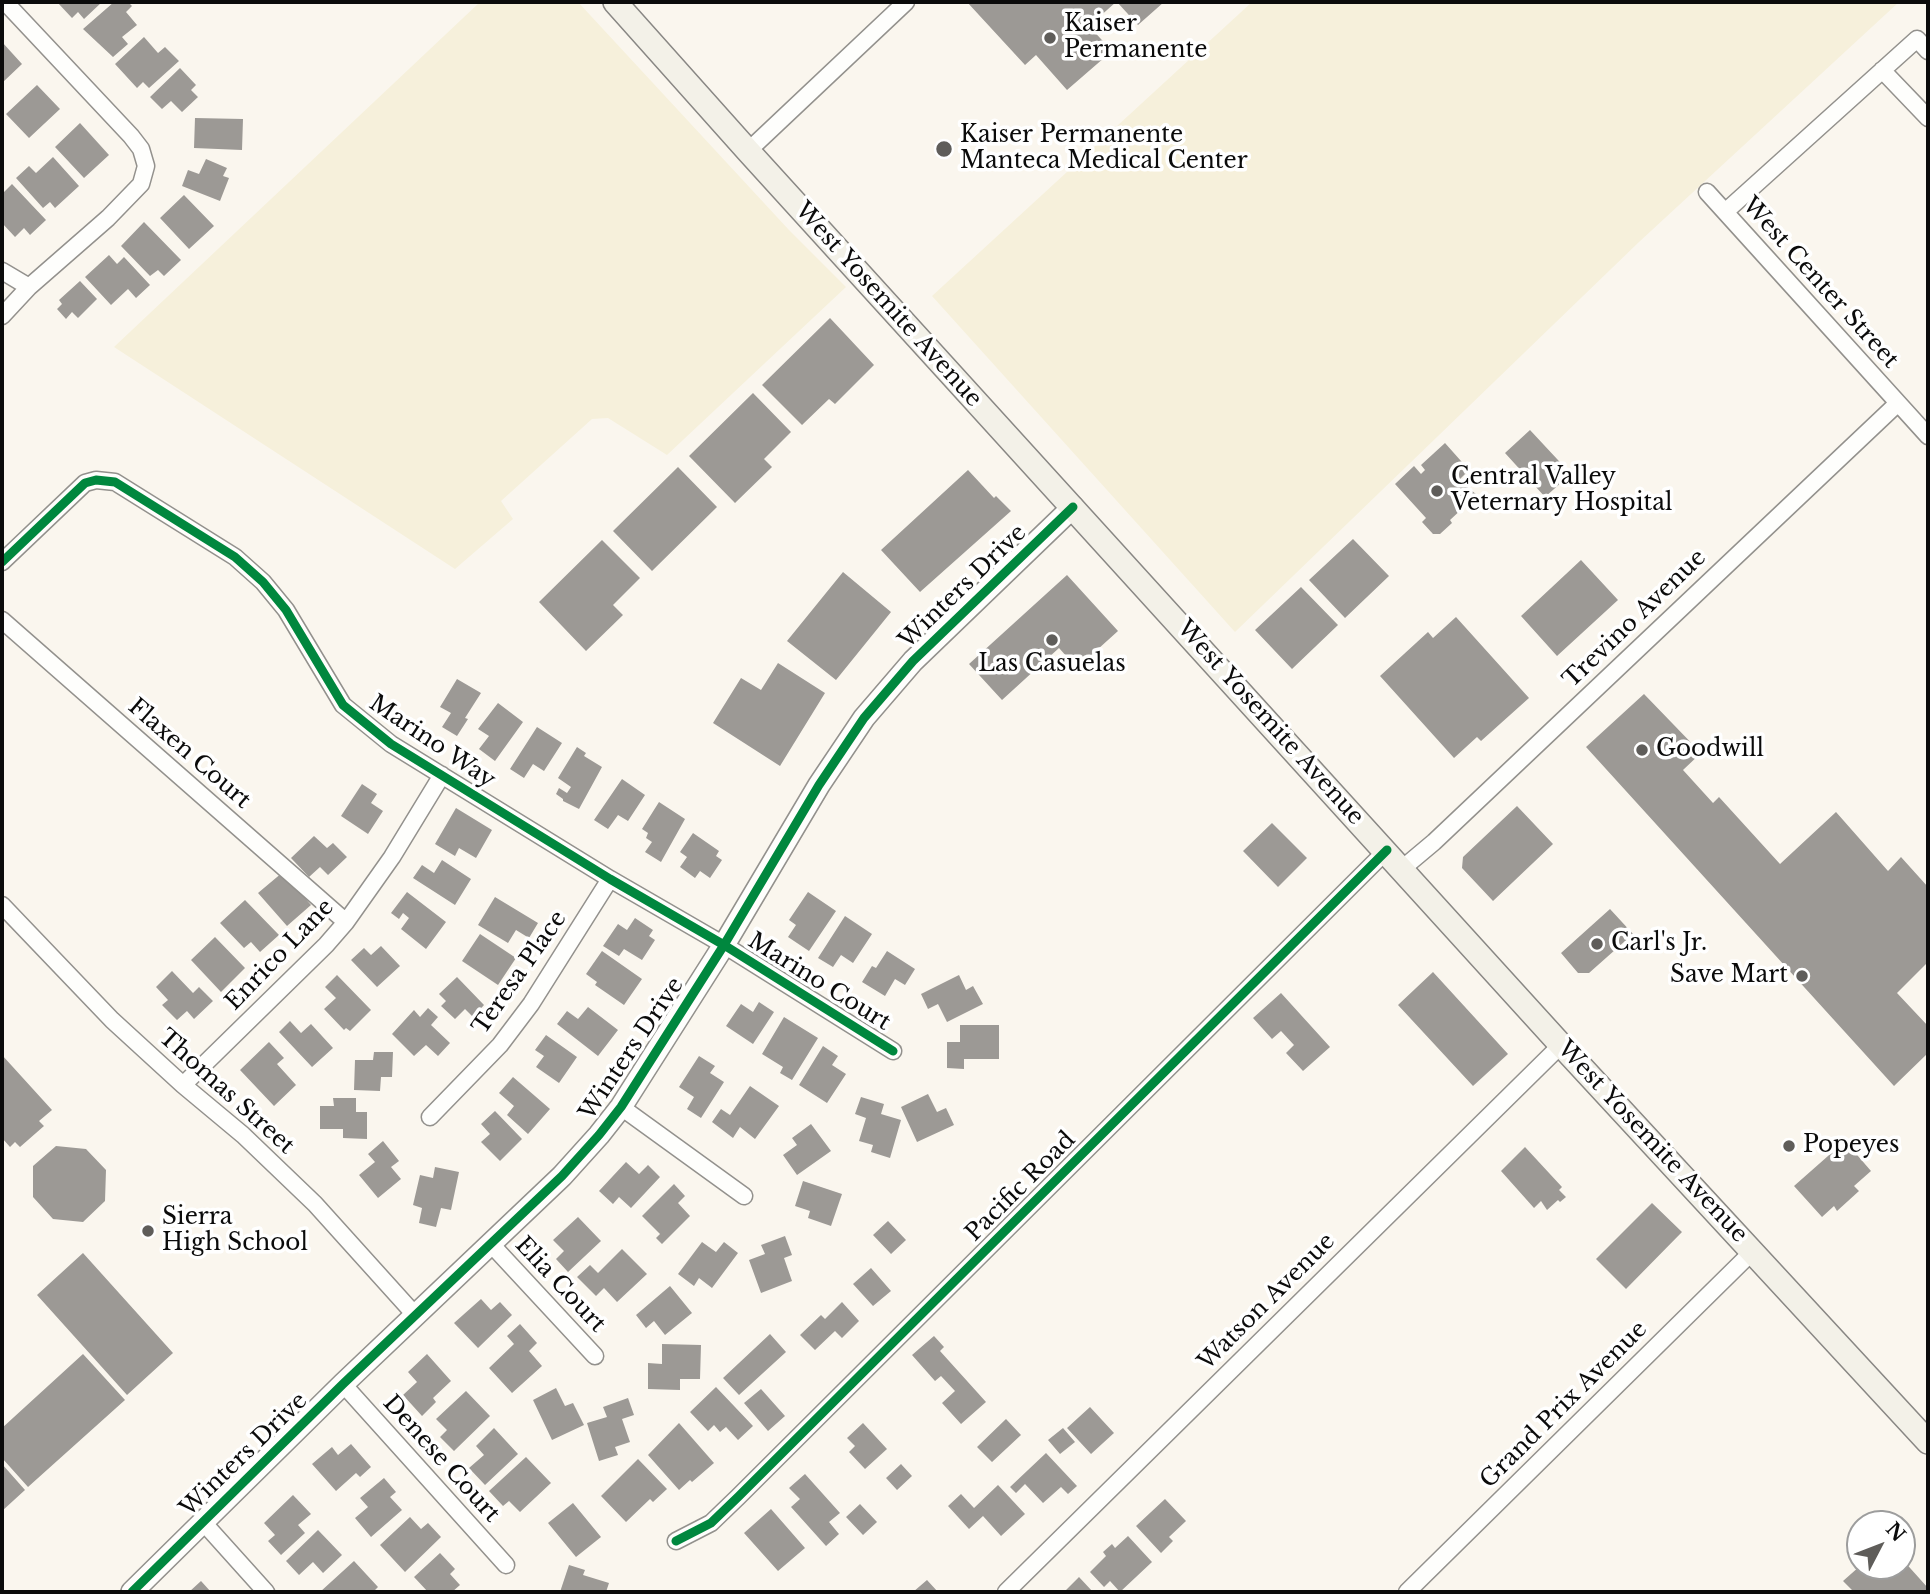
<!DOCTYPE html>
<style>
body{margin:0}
#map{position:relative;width:1930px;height:1594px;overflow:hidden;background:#faf6ee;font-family:"Libre Baskerville",serif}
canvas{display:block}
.frame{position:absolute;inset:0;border:4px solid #0b0b0b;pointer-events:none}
.north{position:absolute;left:1846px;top:1510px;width:70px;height:70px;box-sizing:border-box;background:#fff;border:2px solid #9d9d9d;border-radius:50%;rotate:48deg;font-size:19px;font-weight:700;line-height:28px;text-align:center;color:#0b0b0b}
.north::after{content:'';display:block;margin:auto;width:24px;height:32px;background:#5f5d5a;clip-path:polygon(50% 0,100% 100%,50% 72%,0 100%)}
</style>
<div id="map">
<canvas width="1930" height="1594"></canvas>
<div class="frame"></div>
<div class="north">N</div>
</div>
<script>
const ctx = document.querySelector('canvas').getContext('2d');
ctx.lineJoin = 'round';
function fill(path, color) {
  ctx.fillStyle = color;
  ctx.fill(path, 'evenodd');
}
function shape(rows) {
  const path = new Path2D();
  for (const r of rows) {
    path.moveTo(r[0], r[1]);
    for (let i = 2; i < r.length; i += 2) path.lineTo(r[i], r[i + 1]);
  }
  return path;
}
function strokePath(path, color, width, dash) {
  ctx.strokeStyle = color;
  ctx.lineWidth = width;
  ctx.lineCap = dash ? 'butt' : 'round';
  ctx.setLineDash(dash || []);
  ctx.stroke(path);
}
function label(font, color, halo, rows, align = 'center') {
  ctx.font = font + ' "Libre Baskerville",serif';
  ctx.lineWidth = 7;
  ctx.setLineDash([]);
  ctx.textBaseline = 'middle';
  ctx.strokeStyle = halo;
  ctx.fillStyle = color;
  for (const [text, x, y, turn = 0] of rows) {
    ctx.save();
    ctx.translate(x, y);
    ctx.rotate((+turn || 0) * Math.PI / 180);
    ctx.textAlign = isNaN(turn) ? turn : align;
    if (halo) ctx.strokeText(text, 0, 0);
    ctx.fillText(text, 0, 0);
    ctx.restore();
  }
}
fill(shape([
 [480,2,578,2,789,230,846,287,667,455,608,418,592,419,501,501,513,519,455,569,114,347],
 [1252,2,1899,2,1639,242,1235,632,932,296]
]), '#f6f0db');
fill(shape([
 [57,2,102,2,84,19,78,12,72,18],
 [114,2,128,2,132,6,126,12,137,25,122,37,128,44,113,57,83,29],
 [967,2,1116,2,1089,26,1112,51,1067,90,1036,55,1025,65],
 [1117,2,1164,2,1138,25],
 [144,37,158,53,165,47,179,61,149,88,143,82,137,88,115,64],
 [2,42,22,64,2,83],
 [180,68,196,85,191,90,198,97,182,112,171,101,162,109,150,97],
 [37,85,60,109,29,138,6,114],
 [195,118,243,119,242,150,194,148],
 [80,123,109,155,84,178,55,147],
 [53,157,79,186,55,208,50,202,43,208,16,178,29,166,36,173],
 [206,159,227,168,223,176,229,178,220,201,182,186,188,170,199,174],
 [12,184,46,220,30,235,24,228,15,237,2,223,2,194],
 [184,195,214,226,189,249,160,218],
 [144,222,181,260,164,276,158,270,150,276,121,246],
 [109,255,117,264,124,257,150,285,136,298,128,289,111,305,85,277],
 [80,281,97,299,78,318,72,312,66,319,57,309,62,304,59,300],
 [830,318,874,365,835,404,829,399,802,425,762,385],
 [753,393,791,432,764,459,772,467,735,503,689,456],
 [1530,430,1571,474,1545,497,1505,453],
 [1445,443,1469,470,1459,480,1477,495,1450,520,1452,523,1440,534,1433,534,1422,522,1426,518,1395,484,1414,466,1421,474,1425,470,1421,465],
 [678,467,717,507,652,571,613,531],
 [968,470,994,498,996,496,1011,511,920,592,881,550],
 [1353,539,1389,576,1345,618,1309,580],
 [602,540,640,578,613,605,623,615,586,651,539,602],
 [1581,560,1618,600,1557,656,1521,616],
 [843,572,891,612,836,680,787,641],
 [1067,575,1118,631,1077,668,1059,648,1002,700,969,664],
 [1301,587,1338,625,1292,669,1255,630],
 [1456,617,1529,698,1481,741,1477,737,1454,758,1380,676,1428,632,1433,638],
 [778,663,825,693,780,766,713,723,741,678,761,690],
 [457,679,481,693,465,718,468,719,457,736,442,727,451,713,440,707],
 [1644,694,1701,753,1683,770,1713,803,1719,797,1780,864,1836,812,1888,871,1901,857,1928,887,1928,962,1897,993,1928,1026,1928,1053,1894,1086,1586,747],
 [498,703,523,722,495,761,479,749,489,736,478,729],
 [537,727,562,743,544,771,533,764,524,778,510,769],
 [577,747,586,753,584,756,602,767,579,809,563,801,563,799,556,794,559,788,567,793,571,787,558,778],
 [622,779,645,795,628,821,618,815,608,829,594,820],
 [362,784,377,794,371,803,383,811,368,834,341,816],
 [659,802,685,819,661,862,645,852,652,842,646,838,648,833,642,829],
 [1517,806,1553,844,1493,901,1462,868,1463,857],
 [456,808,492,830,476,858,459,848,455,856,435,844],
 [1272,823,1307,858,1278,887,1243,851],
 [693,833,719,851,716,856,722,860,710,878,700,871,695,878,680,867,687,857,680,852],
 [314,836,327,848,333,843,347,857,328,875,320,867,309,877,291,858],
 [442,860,471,879,455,905,413,878,422,865,434,873],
 [283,872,311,905,287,926,258,893],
 [407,892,446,922,426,949,401,929,409,918,403,913,399,919,391,913],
 [808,892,836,911,809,951,788,937,796,925,789,920],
 [495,897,538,923,529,938,516,930,508,943,478,925],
 [245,900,279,935,260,952,251,942,244,948,220,923],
 [1610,909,1633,934,1589,973,1578,973,1561,953],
 [845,916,872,934,853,963,841,955,833,967,818,958],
 [635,918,653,930,649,936,655,940,642,960,624,949,619,956,603,946,618,924,627,930],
 [480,934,516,958,498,985,462,961],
 [215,937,245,968,221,992,191,960],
 [381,946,400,966,377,987,351,960,364,948,371,955],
 [602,951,642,979,624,1005,595,985,597,982,586,974],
 [887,951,915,969,905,985,895,979,885,996,862,982,872,966,876,968],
 [172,971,193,993,199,987,213,1001,194,1019,187,1011,177,1020,162,1005,168,1000,156,987],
 [1433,972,1508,1054,1473,1086,1398,1005],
 [337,975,371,1010,350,1031,346,1028,344,1030,324,1009,336,998,325,987],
 [959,975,966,990,973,986,983,1004,947,1022,938,1004,928,1009,921,994],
 [457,977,484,1005,473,1017,465,1009,455,1019,441,1006,446,1001,439,994],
 [1281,993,1330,1047,1303,1071,1286,1053,1294,1045,1281,1031,1272,1039,1253,1018],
 [759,1002,774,1012,753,1044,726,1026,741,1004,753,1012],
 [588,1007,618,1030,598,1056,557,1024,567,1011,578,1019],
 [428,1008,438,1017,431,1025,450,1043,438,1056,426,1045,414,1056,392,1034,414,1010,420,1017],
 [784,1017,818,1038,792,1080,780,1073,783,1067,762,1054],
 [290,1021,301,1033,311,1024,333,1048,312,1067,279,1032],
 [960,1025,999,1025,999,1059,964,1059,964,1069,947,1068,947,1042,960,1042],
 [546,1035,577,1057,559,1083,536,1067,544,1056,535,1050],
 [269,1042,284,1058,277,1064,296,1085,274,1106,240,1070],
 [823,1046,838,1056,832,1065,846,1074,827,1103,799,1085],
 [374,1052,393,1052,392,1077,381,1077,380,1091,354,1090,355,1060,373,1060],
 [2,1055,52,1110,39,1121,44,1126,20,1147,15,1142,10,1147,2,1138],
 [699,1056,715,1066,710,1073,724,1082,701,1118,687,1109,694,1097,679,1087],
 [513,1077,550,1109,528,1134,507,1115,514,1106,499,1093],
 [750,1086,779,1106,755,1139,740,1127,733,1138,712,1122,721,1109,730,1115],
 [928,1094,937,1112,946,1108,954,1125,917,1142,901,1107],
 [861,1097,884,1104,881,1114,901,1120,890,1158,871,1152,873,1145,859,1141,866,1118,855,1114],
 [333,1098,356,1098,356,1112,367,1112,367,1139,343,1138,343,1129,320,1129,320,1106,334,1106],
 [495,1111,522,1139,500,1161,481,1142,490,1134,481,1124],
 [811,1124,831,1151,797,1175,783,1155,797,1145,792,1138],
 [383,1141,399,1161,391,1167,401,1179,378,1198,359,1175,375,1162,368,1154],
 [1845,1141,1871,1171,1854,1186,1859,1191,1837,1211,1834,1206,1822,1217,1794,1186],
 [56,1146,86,1149,106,1170,105,1201,83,1222,53,1219,33,1197,33,1166],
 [1525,1147,1562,1187,1559,1190,1566,1197,1560,1202,1558,1200,1547,1210,1541,1201,1534,1208,1501,1171],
 [626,1162,639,1174,648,1165,660,1177,631,1208,619,1197,613,1204,599,1191],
 [435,1167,459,1172,451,1210,441,1208,436,1227,419,1223,422,1208,413,1205,420,1175,433,1178],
 [803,1181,842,1194,831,1226,808,1218,810,1211,795,1206],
 [674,1184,685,1196,678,1203,690,1216,662,1244,656,1238,660,1234,642,1216],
 [1652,1203,1682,1232,1626,1289,1596,1259],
 [578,1217,601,1241,568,1272,556,1259,564,1251,553,1240],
 [888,1221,906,1240,891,1254,873,1235],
 [785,1236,792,1255,784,1258,792,1281,761,1293,749,1260,765,1254,761,1245],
 [702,1242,716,1252,724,1242,738,1253,712,1288,699,1278,694,1286,678,1274],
 [622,1249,647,1274,617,1302,604,1288,596,1296,577,1277,590,1265,598,1273],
 [83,1253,173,1353,127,1395,37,1295],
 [871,1268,891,1291,873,1306,853,1284],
 [670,1286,692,1313,665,1335,654,1321,646,1328,636,1315],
 [481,1299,491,1310,500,1302,512,1315,478,1348,454,1323],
 [842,1302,859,1321,842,1338,835,1331,815,1350,800,1335,821,1315,825,1319],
 [520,1324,537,1343,529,1351,542,1366,512,1393,489,1368,514,1344,507,1336],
 [770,1334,786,1352,739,1395,723,1378],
 [934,1336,944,1347,940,1351,986,1402,961,1424,942,1403,955,1391,941,1376,935,1381,912,1355],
 [662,1344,701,1345,700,1379,680,1379,680,1390,648,1389,648,1363,662,1364],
 [83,1354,125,1400,28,1487,2,1458,2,1428],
 [427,1354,451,1381,433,1398,436,1402,422,1416,403,1395,417,1382,408,1372],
 [716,1387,753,1426,738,1440,726,1427,720,1432,714,1425,708,1431,690,1412],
 [556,1388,565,1406,573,1403,584,1425,552,1440,533,1400],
 [761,1389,785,1416,768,1431,744,1403],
 [466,1391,490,1416,454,1451,440,1437,447,1430,436,1419],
 [628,1398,634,1415,622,1419,630,1442,615,1447,618,1455,599,1461,587,1423,607,1417,603,1407],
 [1090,1407,1114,1433,1091,1454,1067,1428],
 [1006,1419,1021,1435,992,1462,977,1447],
 [679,1423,714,1463,692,1482,690,1480,679,1490,648,1455],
 [863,1423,887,1449,865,1469,849,1452,855,1446,847,1438],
 [494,1428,518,1454,485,1485,469,1468,484,1455,476,1446],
 [1063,1428,1075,1442,1060,1454,1048,1440],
 [351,1444,371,1467,360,1477,356,1473,336,1491,312,1464,332,1447,338,1455],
 [1046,1453,1077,1486,1068,1494,1061,1487,1043,1503,1025,1484,1016,1493,1010,1487],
 [526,1457,551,1483,520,1512,509,1501,503,1506,489,1491],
 [638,1459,667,1489,653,1502,650,1499,626,1522,601,1496],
 [2,1464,25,1490,2,1511],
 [901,1464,912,1476,897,1490,886,1478],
 [805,1474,840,1513,829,1522,839,1534,826,1546,791,1507,800,1499,789,1488],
 [384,1478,396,1492,390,1497,402,1510,371,1537,355,1518,368,1507,360,1498],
 [998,1485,1025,1514,1001,1536,983,1516,969,1529,948,1506,961,1494,974,1508],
 [293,1495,311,1514,298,1525,305,1533,281,1555,268,1541,275,1535,264,1523],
 [1165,1499,1186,1521,1169,1537,1173,1541,1161,1553,1136,1526],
 [573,1503,601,1537,576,1557,548,1523],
 [860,1504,877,1522,863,1535,846,1517],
 [771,1509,805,1548,778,1571,744,1533],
 [410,1517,421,1529,428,1523,441,1537,405,1572,380,1545],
 [318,1530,342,1555,323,1573,313,1562,299,1575,286,1561],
 [1128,1536,1152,1562,1120,1592,1110,1581,1104,1587,1090,1572,1106,1556,1103,1552,1112,1544,1115,1548],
 [440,1553,455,1569,450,1574,460,1585,452,1592,428,1592,414,1577],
 [1902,1559,1928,1588,1928,1592,1854,1592,1843,1581,1860,1566,1902,1566],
 [354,1561,378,1587,373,1592,320,1592],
 [569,1565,585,1570,583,1575,609,1583,606,1592,560,1592],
 [1079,1577,1093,1592,1064,1592],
 [927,1580,938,1592,913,1592],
 [201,1581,211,1592,189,1592]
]), '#9c9995');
const minor = shape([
 [1882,70,1928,118],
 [748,151,906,2],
 [1707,192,1928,436],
 [1725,212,1917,39,1928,51],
 [2,271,29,287],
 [2,316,29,287,108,218,141,184,146,166,141,149,131,136,5,2],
 [2,562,85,483,96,480,115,482,235,557,263,582,286,610,343,705,391,744,610,879,724,945,893,1051],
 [2,620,346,922],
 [1403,868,1434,842,1898,403],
 [2,905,112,1020,183,1085,243,1135,315,1204,416,1316],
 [183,1085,326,945,346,922,392,857,442,775],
 [621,1107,744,1196],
 [430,1117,500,1045,531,1004,610,879],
 [491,1244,595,1356],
 [343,1384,506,1565],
 [203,1522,266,1592],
 [676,1541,711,1523,738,1497,1387,850],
 [1006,1592,1561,1045],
 [1407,1592,1753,1251]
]);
const tertiary = shape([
 [132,1592,343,1384,562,1176,599,1135,621,1107,724,945,819,785,864,718,913,661,1073,507]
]);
const secondary = shape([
 [615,2,748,151,1561,1045,1928,1442]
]);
strokePath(minor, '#93918d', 19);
strokePath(tertiary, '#93918d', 24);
strokePath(secondary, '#898784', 26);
strokePath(minor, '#fefefc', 16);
strokePath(tertiary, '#fefefc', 21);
strokePath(secondary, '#f3f1e8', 23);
strokePath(shape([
 [2,562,85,483,96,480,115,482,235,557,263,582,286,610,343,705,391,744,610,879,724,945,893,1051],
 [676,1541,711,1523,738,1497,1387,850],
 [132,1592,343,1384,562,1176,599,1135,621,1107,724,945,819,785,864,718,913,661,1073,507]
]), '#00873e', 9);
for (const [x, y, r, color] of [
 [1050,38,7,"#5f5d5a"],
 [944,149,9,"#5f5d5a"],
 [1437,491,7,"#5f5d5a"],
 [1052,640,7,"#5f5d5a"],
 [1642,750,7,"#5f5d5a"],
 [1597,944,7,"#5f5d5a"],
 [1802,976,7,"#5f5d5a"],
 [1789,1146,7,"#5f5d5a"],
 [148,1231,7,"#5f5d5a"]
]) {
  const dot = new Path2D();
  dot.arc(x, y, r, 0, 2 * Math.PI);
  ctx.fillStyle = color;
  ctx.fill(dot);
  strokePath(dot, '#fff', 2.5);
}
label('23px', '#0b0b0b', '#fff', [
 ["Kaiser",1064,25],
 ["Permanente",1064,51],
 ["Kaiser Permanente",960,136],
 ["Manteca Medical Center",960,162],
 ["Central Valley",1451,478],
 ["Veternary Hospital",1451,504],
 ["Las Casuelas",1052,665,"center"],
 ["Goodwill",1656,750],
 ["Carl's Jr.",1611,944],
 ["Save Mart",1788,976,"right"],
 ["Popeyes",1803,1146],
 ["Sierra",162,1218],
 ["High School",162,1244]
], 'left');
label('23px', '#0b0b0b', '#fff', [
 ["West Center Street",1820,283,48],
 ["West Yosemite Avenue",888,305,48],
 ["Winters Drive",963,587,-44],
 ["Trevino Avenue",1635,619,-44],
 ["West Yosemite Avenue",1270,723,48],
 ["Marino Way",432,742,34],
 ["Flaxen Court",189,754,41],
 ["Enrico Lane",280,955,-46],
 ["Teresa Place",520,973,-55],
 ["Marino Court",819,982,32],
 ["Winters Drive",632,1049,-56],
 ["Thomas Street",226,1092,42],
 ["West Yosemite Avenue",1652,1142,47],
 ["Pacific Road",1021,1187,-45],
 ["Elia Court",560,1285,47],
 ["Watson Avenue",1267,1302,-45],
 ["Grand Prix Avenue",1564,1405,-45],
 ["Winters Drive",244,1455,-44],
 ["Denese Court",441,1459,48]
]);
</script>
